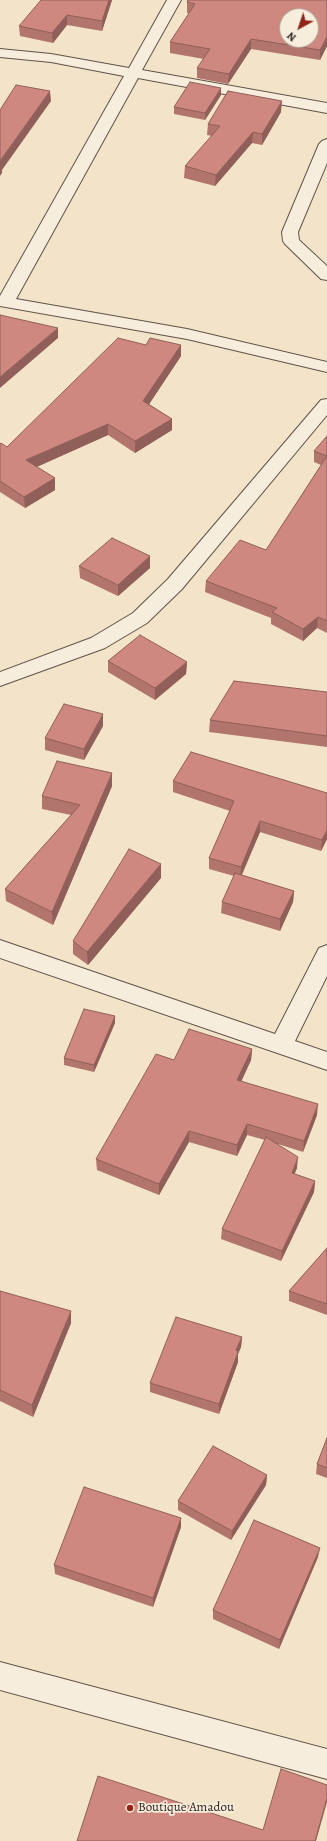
<!DOCTYPE html>
<style>
body{margin:0}
#map{position:relative;width:327px;height:1841px;overflow:hidden;background:#f3e4c9;font-family:Alegreya,serif}
canvas{display:block}
.north{position:absolute;left:279px;top:8px;width:40px;height:40px;box-sizing:border-box;background:#f7eddc;border:1px solid #a79c90;border-radius:50%;rotate:220deg;font-size:11px;font-weight:700;line-height:16px;text-align:center;color:#2f221d}
.north::after{content:'';display:block;margin:auto;width:14px;height:18px;background:#8f2418;clip-path:polygon(50% 0,100% 100%,50% 72%,0 100%)}
</style>
<div id="map">
<canvas width="327" height="1841"></canvas>
<div class="north">N</div>
</div>
<script>
const ctx = document.querySelector('canvas').getContext('2d');
ctx.lineJoin = 'round';
function shape(rows) {
  const path = new Path2D();
  for (const r of rows) {
    path.moveTo(r[0], r[1]);
    for (let i = 2; i < r.length; i += 2) path.lineTo(r[i], r[i + 1]);
  }
  return path;
}
function strokePath(path, color, width, dash) {
  ctx.strokeStyle = color;
  ctx.lineWidth = width;
  ctx.lineCap = dash ? 'butt' : 'round';
  ctx.setLineDash(dash || []);
  ctx.stroke(path);
}
function fill(path, color) {
  ctx.fillStyle = color;
  ctx.fill(path, 'evenodd');
}
function label(font, color, halo, rows, align = 'center') {
  ctx.font = font + ' Alegreya,serif';
  ctx.lineWidth = 3.5;
  ctx.setLineDash([]);
  ctx.textBaseline = 'middle';
  ctx.strokeStyle = halo;
  ctx.fillStyle = color;
  for (const [text, x, y, turn = 0] of rows) {
    ctx.save();
    ctx.translate(x, y);
    ctx.rotate((+turn || 0) * Math.PI / 180);
    ctx.textAlign = isNaN(turn) ? turn : align;
    if (halo) ctx.strokeText(text, 0, 0);
    ctx.fillText(text, 0, 0);
    ctx.restore();
  }
}
const minor = shape([
 [167,0,181,0,142,70,327,103,327,113,138,78,16,299,187,329,327,362,327,372,187,339,0,306,0,296,124,76,51,62,0,57,0,49,51,54,129,68,167,0],
 [327,139,327,163,298,232,299,240,327,266,327,280,321,279,285,244,283,241,282,232,319,144,322,141,327,139],
 [327,399,327,415,182,589,147,623,105,648,0,686,0,672,91,638,133,613,168,579,321,400,327,399],
 [0,940,275,1034,319,948,327,945,327,976,295,1041,327,1052,327,1070,0,958,0,940],
 [0,1662,327,1749,327,1779,0,1690,0,1662]
]);
strokePath(minor, '#605248', 2);
fill(minor, '#f7eddc');
fill(shape([
 [112,0,102,31,67,25,53,43,20,36,19,26],
 [327,0,327,46,320,60,251,49,228,84,197,78,197,68,204,59,170,53,170,42,189,13,187,13,187,2],
 [221,95,205,120,174,114,174,107],
 [281,112,262,145,252,143,215,186,184,178,185,166,212,136,207,135,208,124],
 [146,345,181,345,181,356,149,404,172,419,172,430,135,453,108,435,37,467,55,478,55,490,25,508,0,492,0,444,7,447],
 [327,436,327,633,317,628,303,641,271,624,271,618,205,592,206,581,266,550,321,465,314,462,314,451],
 [79,566,150,568,118,596,80,578],
 [108,661,187,662,186,674,155,700,108,672],
 [327,692,327,747,209,732,210,720],
 [103,726,84,760,45,750,45,738],
 [173,781,327,793,327,839,321,851,260,832,242,875,294,891,293,902,280,931,221,913,222,902,234,876,209,869,209,858,230,811,173,792],
 [112,786,53,925,6,901,5,889,71,815,42,809,42,796],
 [161,864,161,878,88,965,73,954,73,941],
 [115,1023,94,1072,64,1065,64,1058],
 [252,1049,251,1060,241,1081,317,1115,303,1152,278,1144,297,1168,294,1174,315,1181,314,1192,281,1261,221,1239,222,1229,265,1140,247,1135,237,1156,189,1142,159,1195,97,1170,96,1159,174,1060],
 [327,1248,327,1315,289,1301,289,1291],
 [0,1291,71,1323,33,1417,0,1401],
 [242,1337,241,1347,238,1354,238,1362,219,1414,150,1392,150,1383],
 [327,1438,327,1478,316,1474,317,1464],
 [267,1475,266,1485,231,1540,178,1510,178,1501],
 [181,1518,181,1527,153,1607,55,1574,54,1565],
 [318,1557,279,1649,213,1619,213,1610]
]), '#b1756d');
fill(shape([
 [109,0,112,0,102,31,102,21],
 [67,15,67,25,53,43,52,33],
 [327,37,327,46,320,60,320,50],
 [251,39,251,49,228,84,229,74],
 [221,88,221,95,205,120,205,113],
 [50,91,51,101,2,170,2,173,0,176,0,161],
 [282,101,281,112,262,145,262,134],
 [253,132,252,143,215,186,216,175],
 [58,328,58,338,0,388,0,377],
 [181,345,181,356,144,412,143,401],
 [172,419,172,430,135,453,135,441],
 [108,424,108,435,27,471,26,460],
 [55,478,55,490,25,508,24,497],
 [150,556,150,568,118,596,118,585],
 [318,617,317,628,303,641,303,629],
 [187,662,186,674,155,700,155,688],
 [103,714,103,726,84,760,84,749],
 [112,773,112,786,53,925,52,912],
 [260,821,260,832,240,878,241,867],
 [327,830,327,839,321,851,322,840],
 [161,864,161,878,88,965,87,952],
 [294,891,293,902,280,931,280,919],
 [115,1016,115,1023,94,1072,94,1065],
 [252,1049,251,1060,237,1091,237,1080],
 [318,1104,317,1115,303,1152,304,1141],
 [247,1124,247,1135,237,1156,237,1145],
 [189,1131,189,1142,159,1195,159,1184],
 [298,1157,297,1168,291,1183,292,1173],
 [315,1181,314,1192,281,1261,282,1251],
 [71,1311,71,1323,33,1417,32,1405],
 [242,1337,241,1347,238,1354,238,1362,219,1414,219,1404,236,1350],
 [267,1475,266,1485,231,1540,232,1531],
 [181,1518,181,1527,153,1607,153,1598],
 [320,1548,318,1557,279,1649,280,1640],
 [327,1798,327,1802,316,1841,315,1841]
]), '#905f59');
const building = shape([
 [41,0,109,0,102,21,67,15,52,33,19,26,41,0],
 [188,0,327,0,327,37,320,50,251,39,229,74,197,68,210,49,170,42,195,4,187,2,188,0],
 [287,16,311,16,311,40,287,40,287,16],
 [190,82,221,88,205,113,174,107,190,82],
 [16,85,50,91,0,161,0,110,16,85],
 [228,91,282,101,262,134,253,132,216,175,185,166,220,126,208,124,228,91],
 [0,315,58,328,0,377,0,315],
 [118,338,146,345,150,338,181,345,143,401,172,419,135,441,108,424,26,460,55,478,24,497,0,481,0,444,1,443,7,447,118,338],
 [327,436,327,621,318,617,303,629,272,612,277,608,206,581,240,540,266,550,327,456,314,451,327,436],
 [112,538,150,556,118,585,79,566,112,538],
 [140,635,187,662,155,688,108,661,140,635],
 [234,681,327,692,327,736,210,720,234,681],
 [64,704,103,714,84,749,45,738,64,704],
 [191,752,327,793,327,830,322,840,260,821,241,867,209,858,234,801,173,781,191,752],
 [57,761,112,773,52,912,5,889,80,805,42,796,57,761],
 [129,849,161,864,87,952,73,941,129,849],
 [235,873,294,891,280,919,222,902,235,873],
 [84,1009,115,1016,94,1065,64,1058,84,1009],
 [189,1029,252,1049,237,1080,318,1104,304,1141,247,1124,237,1145,189,1131,159,1184,96,1159,156,1054,174,1060,189,1029],
 [266,1137,298,1157,292,1173,315,1181,282,1251,222,1229,266,1137],
 [327,1248,327,1304,289,1291,327,1248],
 [0,1291,71,1311,32,1405,0,1390,0,1291],
 [176,1317,242,1337,236,1350,238,1352,219,1404,150,1383,176,1317],
 [327,1438,327,1468,317,1464,327,1438],
 [213,1446,267,1475,232,1531,178,1501,213,1446],
 [84,1487,181,1518,153,1598,54,1565,84,1487],
 [254,1520,320,1548,280,1640,213,1610,254,1520],
 [281,1769,327,1785,327,1798,315,1841,77,1841,98,1776,263,1830,281,1769]
]);
fill(building, '#ce887f');
strokePath(building, '#905f59', 1);
for (const [x, y, r, color] of [
 [130,1808,4,"#8f2418"]
]) {
  const dot = new Path2D();
  dot.arc(x, y, r, 0, 2 * Math.PI);
  ctx.fillStyle = color;
  ctx.fill(dot);
  strokePath(dot, '#f7eddc', 1.5);
}
label('13px', '#2f221d', '#f7eddc', [
 ["Boutique Amadou",138,1808]
], 'left');
</script>
